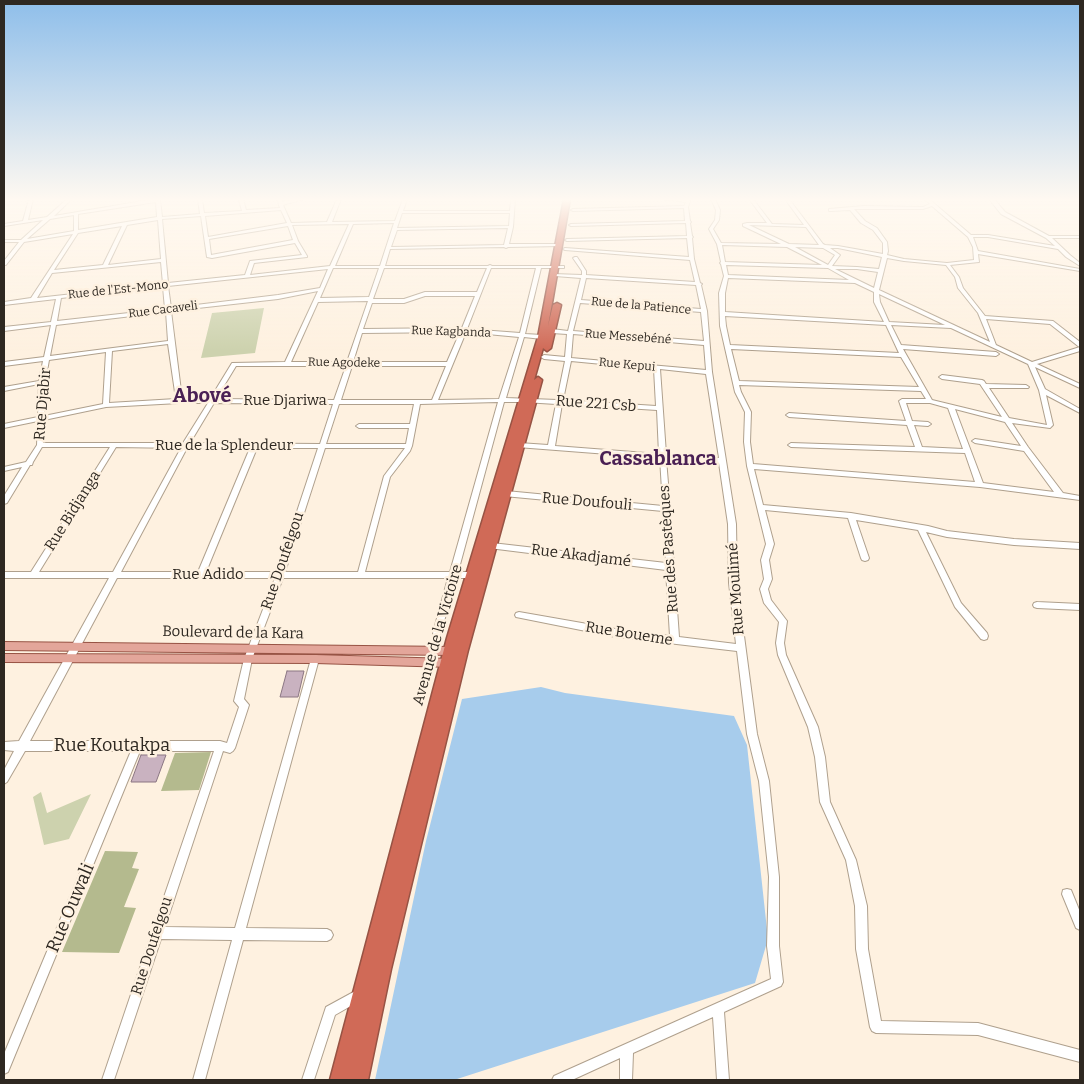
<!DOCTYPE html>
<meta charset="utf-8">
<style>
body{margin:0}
#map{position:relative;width:1084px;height:1084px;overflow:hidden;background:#fef1e0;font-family:Bitter,serif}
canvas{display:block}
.frame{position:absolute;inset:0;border:5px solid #2e2821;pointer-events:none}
</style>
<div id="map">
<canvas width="1084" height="1084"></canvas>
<div class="frame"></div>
</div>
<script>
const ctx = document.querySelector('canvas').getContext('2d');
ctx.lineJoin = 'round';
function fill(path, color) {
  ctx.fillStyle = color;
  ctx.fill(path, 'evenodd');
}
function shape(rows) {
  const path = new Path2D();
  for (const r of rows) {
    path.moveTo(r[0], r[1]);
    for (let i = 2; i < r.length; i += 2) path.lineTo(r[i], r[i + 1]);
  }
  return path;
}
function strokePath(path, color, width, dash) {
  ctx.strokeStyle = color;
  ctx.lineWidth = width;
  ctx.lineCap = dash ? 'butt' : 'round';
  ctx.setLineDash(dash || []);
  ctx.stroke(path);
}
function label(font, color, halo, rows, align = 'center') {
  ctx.font = font + ' Bitter,serif';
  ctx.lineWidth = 5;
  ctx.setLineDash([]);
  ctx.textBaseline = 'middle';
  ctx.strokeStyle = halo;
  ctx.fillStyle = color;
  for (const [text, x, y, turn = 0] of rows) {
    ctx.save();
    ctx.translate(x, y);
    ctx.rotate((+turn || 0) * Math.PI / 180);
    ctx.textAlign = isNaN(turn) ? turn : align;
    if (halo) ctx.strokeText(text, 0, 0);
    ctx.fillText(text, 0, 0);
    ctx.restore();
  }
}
fill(shape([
 [264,308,255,353,201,358,212,313],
 [41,792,47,813,91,794,69,839,44,845,33,797]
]), '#cdd2ae');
fill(shape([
 [211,752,199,790,161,791,175,753],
 [105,851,138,852,132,868,139,869,124,907,136,908,119,953,62,952]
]), '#b4ba8e');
fill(shape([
 [541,687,565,693,734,716,747,745,768,939,755,983,454,1080,375,1080,426,841,462,699]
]), '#a7ccec');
const building = shape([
 [287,671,304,671,298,697,280,697,287,671],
 [141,755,166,755,156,782,131,782,141,755]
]);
fill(building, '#c9b2c0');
strokePath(building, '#8b7683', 1);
const minor = shape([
 [29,199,33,199,28,220,47,217,67,199,72,199,54,216,154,199,160,199,162,217,200,214,198,199,202,199,204,213,242,211,239,199,243,199,246,210,280,208,277,199,281,199,282,202,295,199,304,199,283,205,291,223,327,222,337,199,341,199,332,222,395,221,403,199,407,199,403,211,510,211,511,199,515,199,513,227,509,244,561,244,561,246,508,247,506,248,504,247,390,249,385,266,488,266,490,265,492,266,564,266,564,268,541,268,525,334,542,335,545,337,542,339,524,337,506,398,557,400,565,361,544,359,541,357,544,355,565,357,567,334,552,333,549,331,552,329,568,331,581,278,555,276,553,275,553,274,582,275,582,271,573,258,575,257,577,257,586,271,586,275,695,282,690,260,565,250,563,249,565,248,689,257,687,238,567,241,565,240,567,239,687,236,686,223,571,226,569,225,571,224,685,221,684,208,573,211,571,210,573,209,684,206,686,202,662,199,689,199,690,201,688,207,690,221,691,222,690,223,692,236,693,237,692,238,694,259,700,283,702,284,701,285,707,311,712,372,736,524,737,583,757,734,769,781,779,877,779,946,783,982,781,986,724,1012,729,1080,717,1080,713,1017,633,1053,632,1080,620,1080,620,1058,572,1080,552,1080,554,1076,771,979,767,946,769,877,759,781,747,734,737,651,616,637,516,617,515,615,516,613,519,612,616,629,670,636,666,570,489,548,488,546,489,544,492,543,666,563,663,511,504,496,502,494,504,492,506,491,663,506,660,458,517,447,516,445,519,443,548,445,556,404,524,402,504,402,458,572,472,572,475,573,476,575,475,577,472,578,456,578,440,636,437,637,434,636,433,633,448,578,283,578,252,659,244,699,249,705,235,748,233,751,230,753,223,751,165,927,235,928,311,659,312,656,315,655,318,656,319,659,246,928,327,929,331,931,333,935,331,939,327,941,243,940,205,1080,193,1080,232,940,161,939,114,1080,102,1080,151,935,150,933,153,929,214,751,140,751,8,1072,4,1074,4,1054,131,751,25,751,7,782,4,784,4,770,14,751,4,750,4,742,19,741,109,578,4,578,4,572,31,572,110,447,42,447,33,462,32,465,30,465,7,503,4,504,4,496,22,467,4,471,4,467,26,462,37,445,38,421,4,428,4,424,38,417,39,384,4,391,4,387,39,381,43,361,4,366,4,362,44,357,51,325,4,331,4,327,51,322,56,299,4,305,4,302,31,298,73,234,24,242,6,265,4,265,4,261,19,242,4,242,4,240,21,240,43,220,4,226,4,224,23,221,29,199],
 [156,202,157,217,78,230,78,214,156,202],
 [281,210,287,223,208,237,205,216,281,210],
 [402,213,510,213,509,226,397,228,402,213],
 [74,215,74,231,27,239,50,219,74,215],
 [201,216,207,257,212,258,295,243,302,255,250,261,245,275,168,283,162,219,201,216],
 [158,220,161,259,108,265,127,225,158,220],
 [394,223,380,266,335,266,353,224,394,223],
 [349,224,330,266,250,275,254,263,307,257,307,256,298,241,292,225,349,224],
 [122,226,103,265,54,270,78,233,122,226],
 [288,226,293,240,211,255,209,239,288,226],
 [508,228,504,245,391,247,397,230,508,228],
 [161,262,163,284,37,298,52,273,161,262],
 [333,268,379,268,369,297,320,298,333,268],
 [384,268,487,268,477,292,425,292,404,299,373,299,384,268],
 [491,268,536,268,520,333,467,329,491,268],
 [328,269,320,288,278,295,171,308,168,286,328,269],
 [586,278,696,285,701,309,581,300,586,278],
 [163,287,165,309,57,321,61,298,163,287],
 [318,291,285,362,232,363,210,399,182,399,171,311,278,299,318,291],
 [425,296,475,296,462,328,363,329,372,303,404,303,425,296],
 [368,301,347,362,291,362,318,302,368,301],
 [580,303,701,312,704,341,573,331,580,303],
 [166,312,168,341,50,356,56,325,166,312],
 [460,332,447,362,353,362,362,333,460,332],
 [466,332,519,337,499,399,438,400,466,332],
 [573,334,704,345,706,370,571,358,573,334],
 [168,344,176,399,109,403,112,351,168,344],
 [106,352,103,404,44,416,45,382,49,360,106,352],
 [571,361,654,369,656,406,563,400,571,361],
 [236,366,346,366,334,400,216,399,236,366],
 [352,366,446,366,432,400,341,400,352,366],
 [660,369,706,374,719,458,666,454,660,369],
 [498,402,450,572,365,572,390,477,410,451,412,446,420,404,498,402],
 [179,403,208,403,183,443,43,443,44,420,106,407,179,403],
 [214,403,333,404,320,444,190,443,214,403],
 [339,404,414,404,410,424,359,424,356,426,359,428,409,428,406,444,326,444,339,404],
 [562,404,657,410,659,454,555,446,562,404],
 [116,447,181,448,113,572,39,572,116,447],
 [187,448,250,448,198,572,121,572,187,448],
 [257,448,318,448,277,572,206,572,257,448],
 [325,448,405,448,384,476,358,572,285,572,325,448],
 [666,459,719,463,728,524,729,583,736,644,679,637,670,511,672,509,670,507,666,459],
 [117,578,275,578,244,659,234,701,239,707,227,743,220,741,30,741,117,578],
 [711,199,715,199,720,210,719,220,713,229,721,243,781,244,743,226,743,224,747,223,767,223,749,199,753,199,772,224,804,225,785,199,789,199,823,244,825,245,838,246,883,254,883,243,873,230,861,223,850,210,831,211,829,211,829,209,864,206,923,207,930,204,924,199,929,199,971,235,988,235,1055,246,1046,238,1001,214,989,199,994,199,1005,212,1049,236,1080,236,1080,238,1052,238,1070,255,1080,263,1080,266,1066,257,1058,249,988,237,973,237,978,251,1080,269,1080,271,978,254,979,262,950,265,959,277,963,288,985,316,1053,321,1080,342,1080,347,1078,346,1050,324,986,319,996,345,1032,362,1080,347,1080,351,1037,364,1080,384,1080,388,1035,367,1045,389,1080,409,1080,413,1046,395,1053,425,1050,428,1012,423,1028,447,1063,493,1080,496,1080,500,980,487,754,469,763,505,851,513,928,526,947,531,1014,539,1080,543,1080,549,1014,545,947,537,926,532,961,603,987,633,988,636,987,639,984,640,981,639,955,607,918,530,856,520,869,558,868,560,865,561,862,560,861,558,848,518,765,510,774,544,769,560,772,579,768,589,771,600,787,621,784,643,786,655,818,727,825,757,830,802,856,860,867,906,868,949,881,1021,978,1023,1080,1050,1080,1062,978,1035,876,1033,872,1031,870,1027,856,949,855,906,846,860,820,802,815,757,808,727,778,655,776,643,779,622,764,603,760,589,764,579,761,560,766,544,747,466,744,442,745,412,735,392,720,326,719,293,724,276,721,264,720,263,721,262,717,244,709,229,715,220,716,210,711,199],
 [932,206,968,237,973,247,974,260,947,263,904,259,887,255,888,251,887,242,877,228,865,221,854,209,923,209,932,206],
 [749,225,806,227,819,245,789,244,749,225],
 [722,245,787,247,822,265,725,262,722,245],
 [795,247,823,248,835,255,828,265,795,247],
 [830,248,838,248,882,257,879,269,857,267,832,266,840,255,830,248],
 [887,258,904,261,946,265,955,277,958,288,978,313,990,342,879,290,887,258],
 [726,265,828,268,849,280,728,275,726,265],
 [835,269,857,269,878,272,874,288,835,269],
 [728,278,855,283,874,292,874,302,884,322,725,312,725,293,728,278],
 [879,294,945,325,889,322,880,302,879,294],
 [725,316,886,325,899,353,730,345,726,326,725,316],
 [891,325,951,328,1028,364,1039,390,1047,425,1009,418,989,388,1028,388,1029,387,1026,385,986,384,984,381,982,380,942,375,939,377,942,379,980,384,1002,417,932,400,903,349,996,356,999,354,996,352,901,345,891,325],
 [731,349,901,357,919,387,739,381,731,349],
 [739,385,921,391,926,399,902,399,899,401,906,421,789,413,786,415,789,417,907,425,915,447,791,443,788,445,791,447,965,453,975,482,753,464,750,442,751,412,741,392,739,385],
 [906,403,930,403,948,408,963,449,922,447,914,425,928,426,931,424,928,422,912,421,906,403],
 [955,409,1005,422,1021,446,975,439,972,441,975,443,1024,451,1054,492,983,483,955,409],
 [1037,602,1080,604,1080,610,1037,608,1034,607,1033,605,1034,603,1037,602],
 [1067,889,1071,890,1080,912,1080,930,1076,928,1062,894,1063,890,1067,889],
 [359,989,363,991,365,995,363,999,335,1015,314,1080,302,1080,326,1007,359,989]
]);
const major = shape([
 [4,642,453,647,457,648,458,651,457,654,453,655,4,650,4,642],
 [4,654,315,655,451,659,455,660,456,663,455,666,451,667,315,663,4,662,4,654]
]);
const highway = shape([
 [564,199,570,199,548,326,553,305,557,303,561,305,551,348,547,351,543,348,534,380,538,377,542,380,468,650,391,969,368,1080,330,1080,447,638,538,337,564,199]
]);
strokePath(minor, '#afa08d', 2);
strokePath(major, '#975344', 2);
strokePath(highway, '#975344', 3);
fill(minor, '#fff');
fill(major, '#e3a69a');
fill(highway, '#d06a57');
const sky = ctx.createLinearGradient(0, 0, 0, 351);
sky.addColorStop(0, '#8ebeea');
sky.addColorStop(0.57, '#fff9f1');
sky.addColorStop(1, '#fff9f100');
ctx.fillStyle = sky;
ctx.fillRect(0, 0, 1084, 351);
label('12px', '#2e2821', '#fef1e0', [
 ["Rue de l'Est-Mono",118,290,-6],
 ["Rue de la Patience",641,306,5],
 ["Rue Cacaveli",163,310,-7],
 ["Rue Kagbanda",451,332,2],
 ["Rue Messebéné",628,337,4],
 ["Rue Agodeke",344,363,1],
 ["Rue Kepui",627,365,5]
]);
label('15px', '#2e2821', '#fef1e0', [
 ["Rue Djariwa",285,401],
 ["Rue Djabir",43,404,-85],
 ["Rue 221 Csb",596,404,4],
 ["Rue de la Splendeur",224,446],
 ["Rue Doufouli",587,502,5],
 ["Rue Bidjanga",73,511,-58],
 ["Rue des Pastèques",669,549,-94],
 ["Rue Akadjamé",581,556,7],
 ["Rue Doufelgou",283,561,-71],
 ["Rue Adido",208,575],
 ["Rue Moulimé",736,589,-94],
 ["Boulevard de la Kara",233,633,1],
 ["Rue Boueme",629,634,9],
 ["Avenue de la Victoire",438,635,-74],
 ["Rue Doufelgou",152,946,-72]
]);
label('18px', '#2e2821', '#fef1e0', [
 ["Rue Koutakpa",112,746],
 ["Rue Ouwali",71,908,-67]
]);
label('bold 20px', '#4a2054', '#fef1e0', [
 ["Abové",202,396],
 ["Cassablanca",658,459]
]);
</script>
